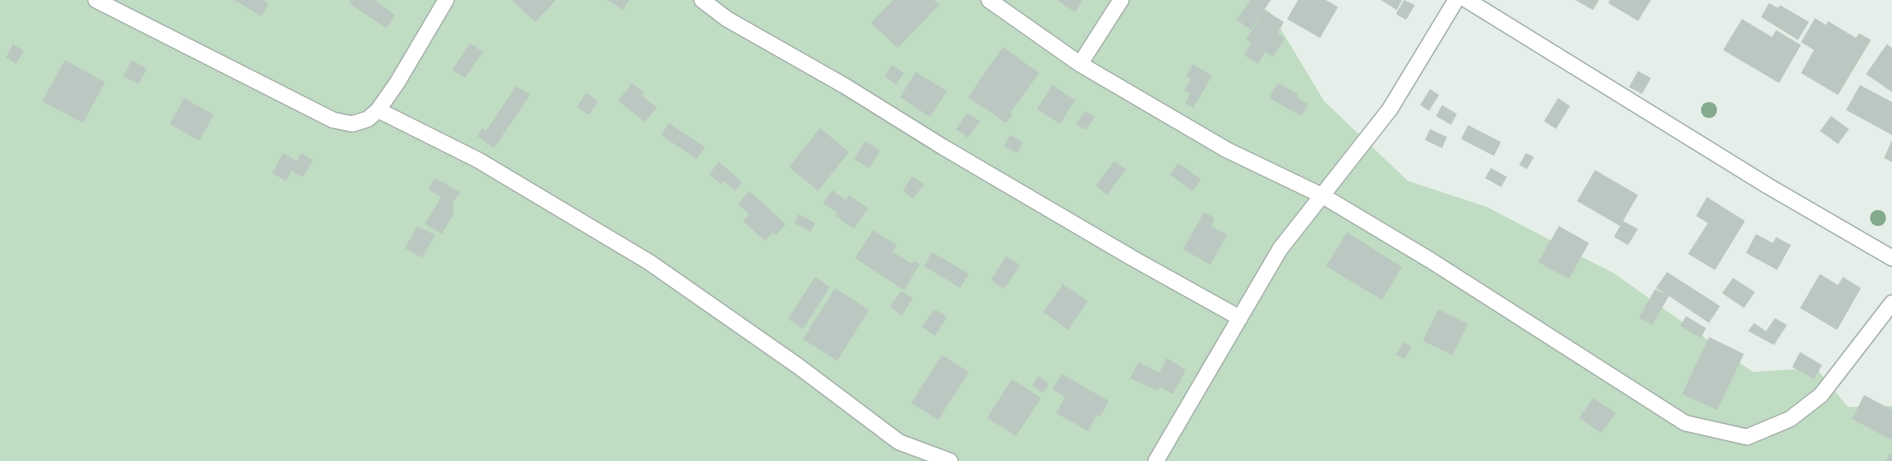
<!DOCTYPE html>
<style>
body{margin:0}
canvas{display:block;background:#e6eee9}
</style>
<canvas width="1892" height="461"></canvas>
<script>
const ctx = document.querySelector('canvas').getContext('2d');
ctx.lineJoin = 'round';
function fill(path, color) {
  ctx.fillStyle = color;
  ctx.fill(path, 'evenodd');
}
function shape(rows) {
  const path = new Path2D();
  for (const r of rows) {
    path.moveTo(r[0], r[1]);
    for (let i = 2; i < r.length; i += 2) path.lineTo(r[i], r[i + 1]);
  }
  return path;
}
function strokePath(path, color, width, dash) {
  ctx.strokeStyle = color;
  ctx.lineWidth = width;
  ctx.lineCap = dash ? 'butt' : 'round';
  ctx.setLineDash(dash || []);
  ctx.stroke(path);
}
fill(shape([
 [0,0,1253,0,1271,13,1324,101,1408,181,1487,207,1615,274,1753,372,1816,368,1848,407,1892,406,1892,461,0,461]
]), '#c0ddc3');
fill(shape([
 [234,0,263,0,269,4,261,16],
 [351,0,374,0,395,15,386,28,349,3],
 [512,0,556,0,535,22],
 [607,0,629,0,623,10],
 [893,0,934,0,939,5,898,48,871,23],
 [1057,0,1083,0,1075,12],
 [1250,0,1271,0,1264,10,1284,22,1277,34,1285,38,1273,57,1265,52,1258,64,1244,55,1251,43,1246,40,1262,15,1251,30,1237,20],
 [1298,0,1326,0,1338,7,1320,38,1287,19],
 [1381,0,1402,0,1397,10],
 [1404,0,1415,5,1406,20,1396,14],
 [1575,0,1599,0,1593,10],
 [1610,0,1651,0,1638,21,1608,3],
 [1769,3,1778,8,1780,5,1809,22,1798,40,1761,17],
 [1815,18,1826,25,1828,21,1856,38,1859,33,1871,40,1838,95,1801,73,1814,50,1801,42],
 [1742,19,1772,37,1776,30,1801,45,1779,83,1723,50],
 [470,43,483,52,465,78,452,70],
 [13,44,24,51,16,64,6,57],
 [1887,44,1892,48,1892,92,1866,74],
 [1003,47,1039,73,1010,113,1013,114,1006,123,968,97],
 [65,60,105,82,83,123,42,101],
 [132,60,147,69,138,84,123,76],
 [1193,64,1212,76,1193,108,1185,103,1190,94,1184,91,1191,79,1186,76],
 [892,65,904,73,896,85,885,76],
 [1638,71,1651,78,1642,94,1629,87],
 [916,72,947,91,930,117,900,97],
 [632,83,644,93,642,95,657,108,645,122,618,101],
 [1278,83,1298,94,1297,98,1308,104,1301,116,1269,98],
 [1052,85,1075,100,1060,124,1037,109],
 [1860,85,1892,102,1892,135,1846,110],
 [516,86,530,95,494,148,477,136,482,128,486,131],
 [1430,89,1439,95,1429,111,1420,105],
 [586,93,598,101,589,115,577,107],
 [184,98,214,115,199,141,170,124],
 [1558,98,1570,106,1556,129,1544,121],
 [1442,105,1457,114,1451,125,1436,116],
 [1085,111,1095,117,1086,130,1076,124],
 [967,113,980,121,968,138,956,129],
 [1831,116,1849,129,1838,144,1820,131],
 [669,123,705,147,697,159,661,135],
 [1468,125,1501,142,1494,156,1461,139],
 [820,128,849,152,818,191,789,167],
 [1430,129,1447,137,1442,148,1425,140],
 [1010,135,1023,142,1017,153,1004,146],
 [1892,140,1892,162,1884,158],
 [865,141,880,151,869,168,854,159],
 [283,153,297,161,301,153,313,160,303,177,291,171,286,181,272,173],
 [1526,153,1534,157,1527,169,1519,165],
 [1114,161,1126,169,1107,195,1096,186],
 [719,162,742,182,735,191,723,181,721,184,709,174],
 [1178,163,1201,179,1193,191,1170,175],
 [1491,168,1507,177,1501,187,1485,178],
 [1595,170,1638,195,1623,221,1638,229,1628,245,1614,237,1620,226,1577,201],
 [912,176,924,184,913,199,903,191],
 [435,178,460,192,453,203,454,213,442,234,425,224,441,197,428,189],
 [832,190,846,200,849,195,868,208,854,229,835,216,837,213,823,203],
 [749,191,786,224,776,235,773,232,765,241,743,221,749,214,738,204],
 [1707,197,1745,221,1715,270,1688,254,1708,223,1696,216],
 [1204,212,1215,218,1211,226,1227,235,1210,265,1183,249],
 [799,214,815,223,811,232,794,223],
 [417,226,435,235,422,258,405,248],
 [1559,226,1589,243,1569,279,1538,262],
 [873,230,897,245,893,252,912,264,914,261,920,264,904,290,855,258],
 [1347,232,1402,267,1382,300,1326,266],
 [1756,234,1773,243,1776,237,1791,245,1777,270,1746,253],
 [932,252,969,274,960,288,924,266],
 [1006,256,1020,265,1004,289,991,280],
 [1667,272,1720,306,1709,323,1669,296,1652,325,1639,318,1655,289,1665,294,1656,288],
 [1820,274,1838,285,1843,277,1861,288,1837,330,1800,308],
 [815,277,830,287,803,329,788,319],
 [1733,278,1755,292,1744,308,1722,293],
 [1063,284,1088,301,1068,330,1043,312],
 [835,288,869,310,837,361,803,339],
 [901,291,913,298,902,315,890,307],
 [934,309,947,317,935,336,922,327],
 [1438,309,1468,324,1452,355,1423,341],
 [1686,316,1706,328,1701,338,1680,326],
 [1775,318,1787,325,1774,345,1748,331,1754,323,1766,331],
 [1709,337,1744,354,1717,410,1682,394],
 [1404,342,1412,347,1404,359,1396,355],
 [1800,352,1822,365,1814,379,1792,367],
 [942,355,969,372,938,420,911,403],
 [1167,358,1186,370,1173,394,1160,387,1158,391,1130,378,1139,362,1159,373],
 [1062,374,1109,401,1100,417,1097,415,1088,431,1056,413,1065,397,1052,389],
 [1038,376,1049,384,1043,393,1032,386],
 [1012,379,1041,398,1016,436,987,418],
 [1864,395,1892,410,1892,440,1852,419],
 [1593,398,1616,413,1601,433,1579,418],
 [1889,454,1892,455,1892,461,1886,461]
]), '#bbc8c1');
const street = shape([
 [96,0,333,120,352,124,368,119,378,110,397,83,446,0],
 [702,0,727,19,845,86,943,147,1134,259,1240,318],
 [989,0,1080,64,1227,150,1323,196,1430,260,1685,423,1747,437,1790,419,1821,395,1892,303],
 [1467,0,1768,186,1892,258],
 [1080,64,1121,0],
 [378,110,478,160,649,262,798,366,899,442,950,461],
 [1156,461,1280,249,1390,109,1456,0]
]);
strokePath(street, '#a9b6af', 18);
strokePath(street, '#fff', 15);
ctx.fillStyle = '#83aa8c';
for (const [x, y] of [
 [1709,110],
 [1878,218]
]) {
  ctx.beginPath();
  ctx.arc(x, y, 8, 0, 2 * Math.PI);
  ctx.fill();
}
</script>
